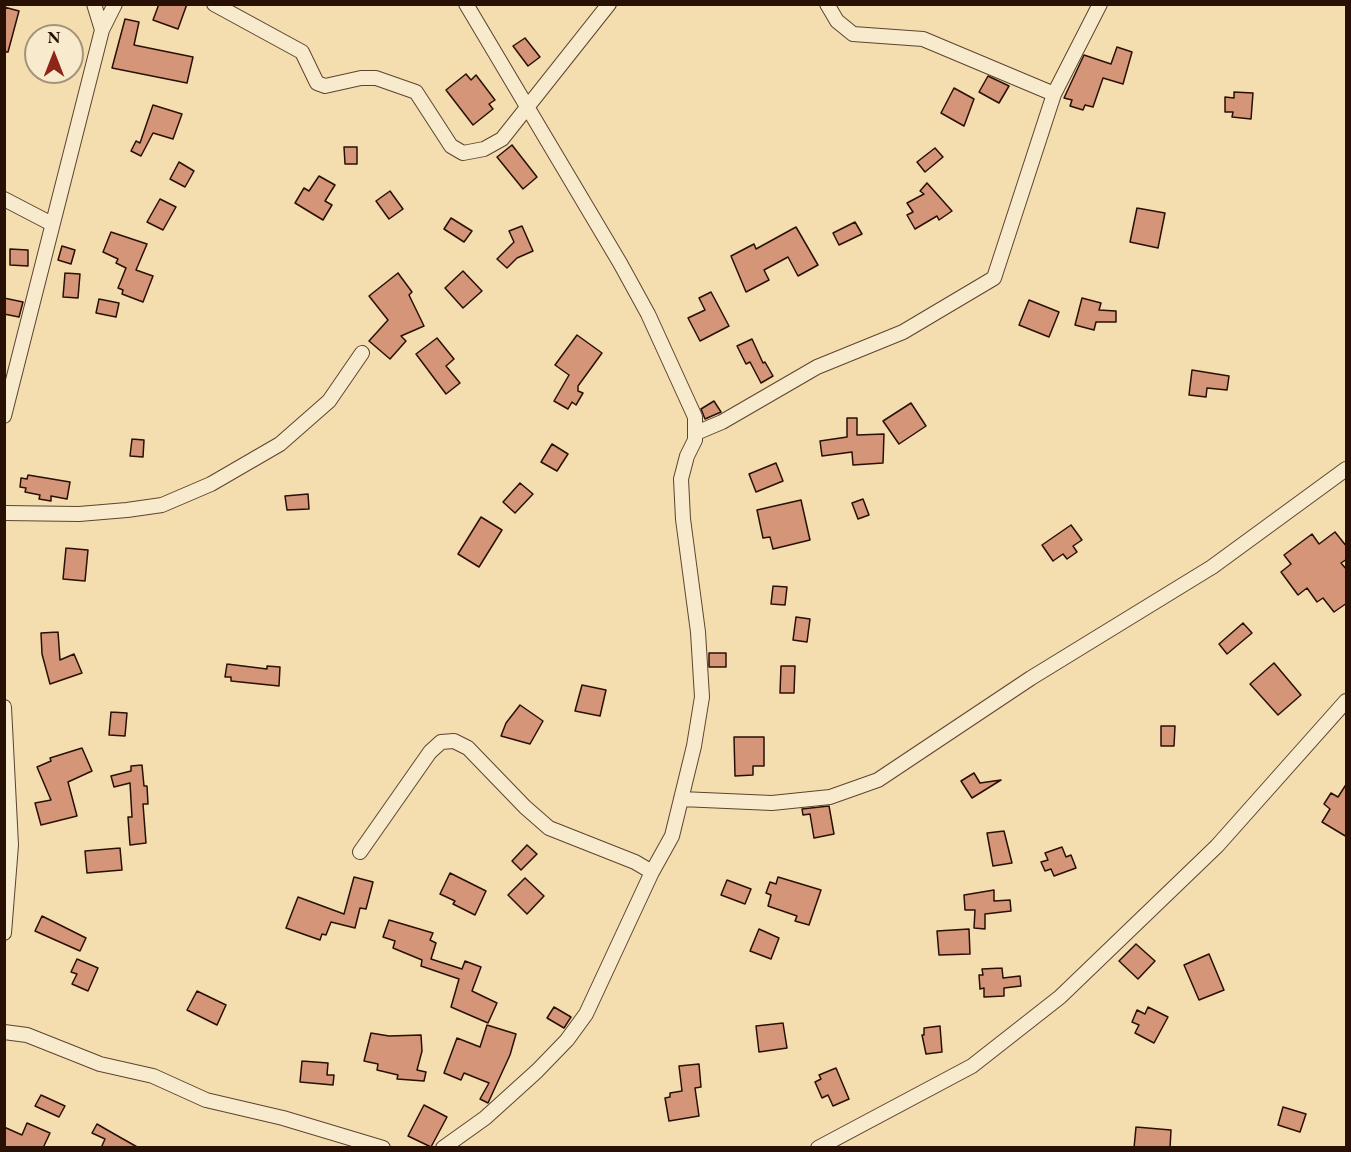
<!DOCTYPE html>
<style>
body{margin:0}
#map{position:relative;width:1351px;height:1152px;overflow:hidden;background:#f4deb0;font-family:"EB Garamond",serif}
canvas{display:block}
.frame{position:absolute;inset:0;border:6px solid #281005;pointer-events:none}
.north{position:absolute;left:24px;top:24px;width:60px;height:60px;box-sizing:border-box;background:#f8eacc;border:2px solid #a5937c;border-radius:50%;rotate:0deg;font-size:16px;font-weight:700;line-height:24px;text-align:center;color:#281005}
.north::after{content:'';display:block;margin:auto;width:21px;height:27px;background:#8f2418;clip-path:polygon(50% 0,100% 100%,50% 72%,0 100%)}
</style>
<div id="map">
<canvas width="1351" height="1152"></canvas>
<div class="frame"></div>
<div class="north">N</div>
</div>
<script>
const ctx = document.querySelector('canvas').getContext('2d');
ctx.lineJoin = 'round';
function fill(path, color) {
  ctx.fillStyle = color;
  ctx.fill(path, 'evenodd');
}
function shape(rows) {
  const path = new Path2D();
  for (const r of rows) {
    path.moveTo(r[0], r[1]);
    for (let i = 2; i < r.length; i += 2) path.lineTo(r[i], r[i + 1]);
  }
  return path;
}
function strokePath(path, color, width, dash) {
  ctx.strokeStyle = color;
  ctx.lineWidth = width;
  ctx.lineCap = dash ? 'butt' : 'round';
  ctx.setLineDash(dash || []);
  ctx.stroke(path);
}
const building = shape([
 [159,4,187,4,178,29,153,20,159,4],
 [4,7,19,11,8,52,4,52,4,7],
 [125,19,139,22,134,45,193,57,187,83,112,68,125,19],
 [525,38,540,57,528,66,513,46,525,38],
 [1117,47,1132,52,1123,84,1103,78,1093,107,1085,105,1083,110,1070,106,1072,100,1064,98,1084,55,1111,64,1117,47],
 [466,74,471,80,476,75,495,100,489,104,493,109,473,125,446,90,466,74],
 [988,76,1009,86,999,103,979,92,988,76],
 [954,88,974,99,964,126,941,113,954,88],
 [1234,92,1253,93,1251,119,1232,117,1233,112,1225,112,1225,97,1234,98,1234,92],
 [153,105,182,114,173,139,153,133,141,156,131,151,136,141,140,143,153,105],
 [512,145,537,177,523,189,497,157,512,145],
 [344,147,357,147,357,164,345,164,344,147],
 [935,148,943,157,925,172,917,162,935,148],
 [179,162,194,171,185,187,170,179,179,162],
 [319,176,335,185,325,201,332,205,323,220,295,203,304,188,309,191,319,176],
 [927,183,952,211,939,220,937,216,915,229,907,215,913,212,907,203,924,194,920,191,927,183],
 [390,191,403,209,389,219,376,201,390,191],
 [160,199,176,207,163,230,147,222,160,199],
 [1137,208,1165,213,1158,248,1130,242,1137,208],
 [451,218,472,231,464,242,444,229,451,218],
 [855,222,862,234,839,245,833,233,855,222],
 [522,226,533,251,517,258,507,268,497,259,514,242,509,231,522,226],
 [796,227,818,265,798,276,788,257,764,270,769,280,746,292,731,256,754,244,756,249,796,227],
 [111,232,147,244,136,270,153,276,143,302,122,294,123,290,118,288,126,268,116,263,118,259,103,252,111,232],
 [62,246,75,250,71,264,58,260,62,246],
 [10,249,28,250,28,266,10,265,10,249],
 [463,271,482,291,463,308,445,288,463,271],
 [65,273,80,274,78,298,63,297,65,273],
 [398,273,412,292,409,295,424,326,401,336,406,341,390,359,369,341,388,320,369,296,398,273],
 [711,292,729,326,700,341,688,318,705,310,699,298,711,292],
 [4,298,23,302,19,317,4,314,4,298],
 [1082,298,1101,303,1099,310,1116,311,1116,322,1096,322,1094,330,1075,325,1082,298],
 [99,299,119,303,116,317,96,313,99,299],
 [1029,300,1059,312,1049,337,1019,325,1029,300],
 [577,335,602,353,578,386,578,391,583,393,576,405,572,402,568,409,554,401,569,375,555,365,577,335],
 [437,338,454,359,446,366,460,383,446,394,416,354,437,338],
 [752,339,763,363,765,362,773,376,761,383,750,362,746,364,737,346,752,339],
 [1192,370,1229,376,1227,390,1207,388,1206,397,1189,395,1192,370],
 [714,401,721,412,705,419,701,409,714,401],
 [911,403,926,426,899,444,883,421,911,403],
 [847,418,857,418,857,435,884,434,883,463,853,465,852,452,822,456,820,441,847,437,847,418],
 [132,439,144,440,143,457,130,456,132,439],
 [552,444,568,454,557,471,541,462,552,444],
 [776,463,783,481,756,492,749,474,776,463],
 [28,475,70,482,67,499,51,496,51,501,39,499,40,495,25,492,26,488,20,487,21,478,27,479,28,475],
 [520,483,533,494,515,513,503,502,520,483],
 [308,494,309,509,287,510,285,496,308,494],
 [863,499,869,515,858,519,852,503,863,499],
 [801,500,810,540,773,549,770,537,763,538,757,510,801,500],
 [481,517,502,530,479,567,458,554,481,517],
 [1071,525,1082,540,1073,546,1077,552,1067,559,1063,554,1053,561,1042,545,1071,525],
 [1335,532,1347,547,1347,559,1341,563,1347,570,1347,603,1334,612,1323,598,1317,602,1307,588,1298,595,1281,572,1291,564,1284,555,1312,534,1319,544,1335,532],
 [66,548,88,550,85,581,63,579,66,548],
 [773,586,787,587,785,605,771,604,773,586],
 [796,617,810,619,807,642,793,640,796,617],
 [1243,623,1252,633,1227,654,1219,644,1243,623],
 [58,632,60,660,74,654,82,673,50,684,42,654,41,633,58,632],
 [709,653,726,653,726,667,709,667,709,653],
 [1274,663,1301,695,1278,715,1250,684,1274,663],
 [227,664,267,669,267,666,280,667,279,686,231,681,231,677,225,677,227,664],
 [781,666,795,666,794,693,780,693,781,666],
 [582,685,606,690,600,716,575,711,582,685],
 [520,705,543,721,530,744,501,736,506,723,520,705],
 [111,712,127,713,125,736,109,735,111,712],
 [1161,726,1175,726,1174,746,1161,746,1161,726],
 [734,737,764,737,764,766,753,766,753,775,735,776,734,737],
 [82,748,92,771,68,782,77,816,41,825,35,803,51,800,37,767,51,761,50,758,82,748],
 [142,765,144,786,147,786,148,804,143,804,146,843,130,845,128,817,132,817,130,783,114,787,111,776,131,771,131,766,142,765],
 [974,773,980,783,1001,780,972,798,961,781,974,773],
 [1347,783,1347,837,1322,822,1330,809,1324,804,1331,793,1338,797,1347,783],
 [829,806,834,834,814,838,810,814,803,815,802,809,829,806],
 [1004,831,1012,863,993,866,987,833,1004,831],
 [527,845,537,854,521,870,512,861,527,845],
 [1062,847,1066,857,1071,855,1076,868,1054,876,1051,869,1045,871,1041,862,1048,860,1045,853,1062,847],
 [120,848,122,870,87,873,85,851,120,848],
 [450,873,486,891,475,915,453,904,455,901,440,894,450,873],
 [354,877,373,882,366,909,360,908,355,928,331,922,326,935,322,934,320,940,286,928,298,897,344,914,354,877],
 [778,877,821,890,809,925,795,921,797,916,768,906,771,895,766,893,770,882,776,884,778,877],
 [525,878,544,896,527,914,508,895,525,878],
 [727,880,751,889,745,904,721,895,727,880],
 [994,890,994,901,1010,900,1011,911,985,914,985,929,974,928,975,910,965,910,964,895,994,890],
 [42,916,86,938,80,951,35,931,42,916],
 [389,920,433,933,430,940,436,943,431,959,462,969,465,961,481,967,472,991,497,1003,488,1023,451,1007,459,979,421,966,422,960,393,948,395,941,383,937,389,920],
 [759,929,779,938,771,959,750,951,759,929],
 [969,929,970,954,939,955,937,931,969,929],
 [1136,944,1155,961,1138,979,1119,961,1136,944],
 [1209,954,1224,990,1199,1000,1184,965,1209,954],
 [77,959,98,968,88,991,72,984,77,974,71,972,77,959],
 [1002,968,1003,978,1020,976,1021,986,1004,988,1004,996,984,997,984,988,980,989,979,975,983,975,982,969,1002,968],
 [197,991,226,1005,217,1025,187,1010,197,991],
 [554,1007,571,1017,564,1028,547,1018,554,1007],
 [1148,1007,1168,1017,1154,1043,1135,1033,1139,1025,1132,1022,1137,1010,1145,1014,1148,1007],
 [783,1023,787,1048,759,1052,756,1026,783,1023],
 [487,1025,516,1034,510,1055,488,1103,480,1099,489,1083,464,1073,461,1080,444,1073,457,1038,480,1047,487,1025],
 [940,1026,942,1052,926,1054,922,1035,924,1035,924,1028,940,1026],
 [371,1033,389,1036,421,1035,422,1051,417,1070,426,1072,424,1081,397,1079,398,1075,377,1070,378,1064,364,1061,371,1033],
 [302,1061,328,1063,327,1075,334,1075,333,1085,300,1082,302,1061],
 [699,1064,701,1087,695,1088,699,1116,669,1121,665,1098,670,1097,670,1093,682,1091,679,1066,699,1064],
 [836,1068,849,1099,833,1106,828,1095,822,1098,815,1082,821,1079,819,1075,836,1068],
 [41,1095,65,1106,59,1117,35,1106,41,1095],
 [424,1105,447,1117,431,1147,408,1136,424,1105],
 [1283,1107,1306,1114,1300,1132,1278,1125,1283,1107],
 [27,1123,50,1133,43,1148,4,1148,4,1127,22,1135,27,1123],
 [97,1124,109,1131,139,1148,101,1148,105,1139,92,1133,97,1124],
 [1136,1127,1171,1130,1170,1148,1134,1148,1136,1127]
]);
fill(building, '#d59578');
strokePath(building, '#281005', 1.5);
const minor = shape([
 [94,4,102,30],
 [214,4,302,52,317,83,325,86,361,78,376,78,416,92,451,146,463,153,484,149,502,139,609,4],
 [827,4,837,21,853,34,923,39,1054,94],
 [4,199,52,224],
 [4,416,102,30,115,4],
 [696,433,722,422,817,367,903,332,994,278,1054,94,1100,4],
 [4,513,79,514,127,510,162,505,211,484,280,444,329,401,362,353],
 [4,707,11,845,4,933],
 [681,799,772,803,830,797,878,780,1031,678,1212,567,1346,469],
 [360,852,430,752,441,742,454,741,468,748,525,807,549,828,635,862,652,872],
 [4,1032,27,1035,100,1064,153,1076,206,1100,283,1118,383,1148],
 [443,1148,485,1118,537,1071,567,1040,586,1014,652,872,672,836,694,746,702,697,698,632,683,519,681,479,687,456,695,440,695,417,648,314,620,263,466,4],
 [818,1148,972,1066,1060,997,1217,846,1346,701]
]);
strokePath(minor, '#5b4430', 16);
strokePath(minor, '#f8eacc', 14);
</script>
